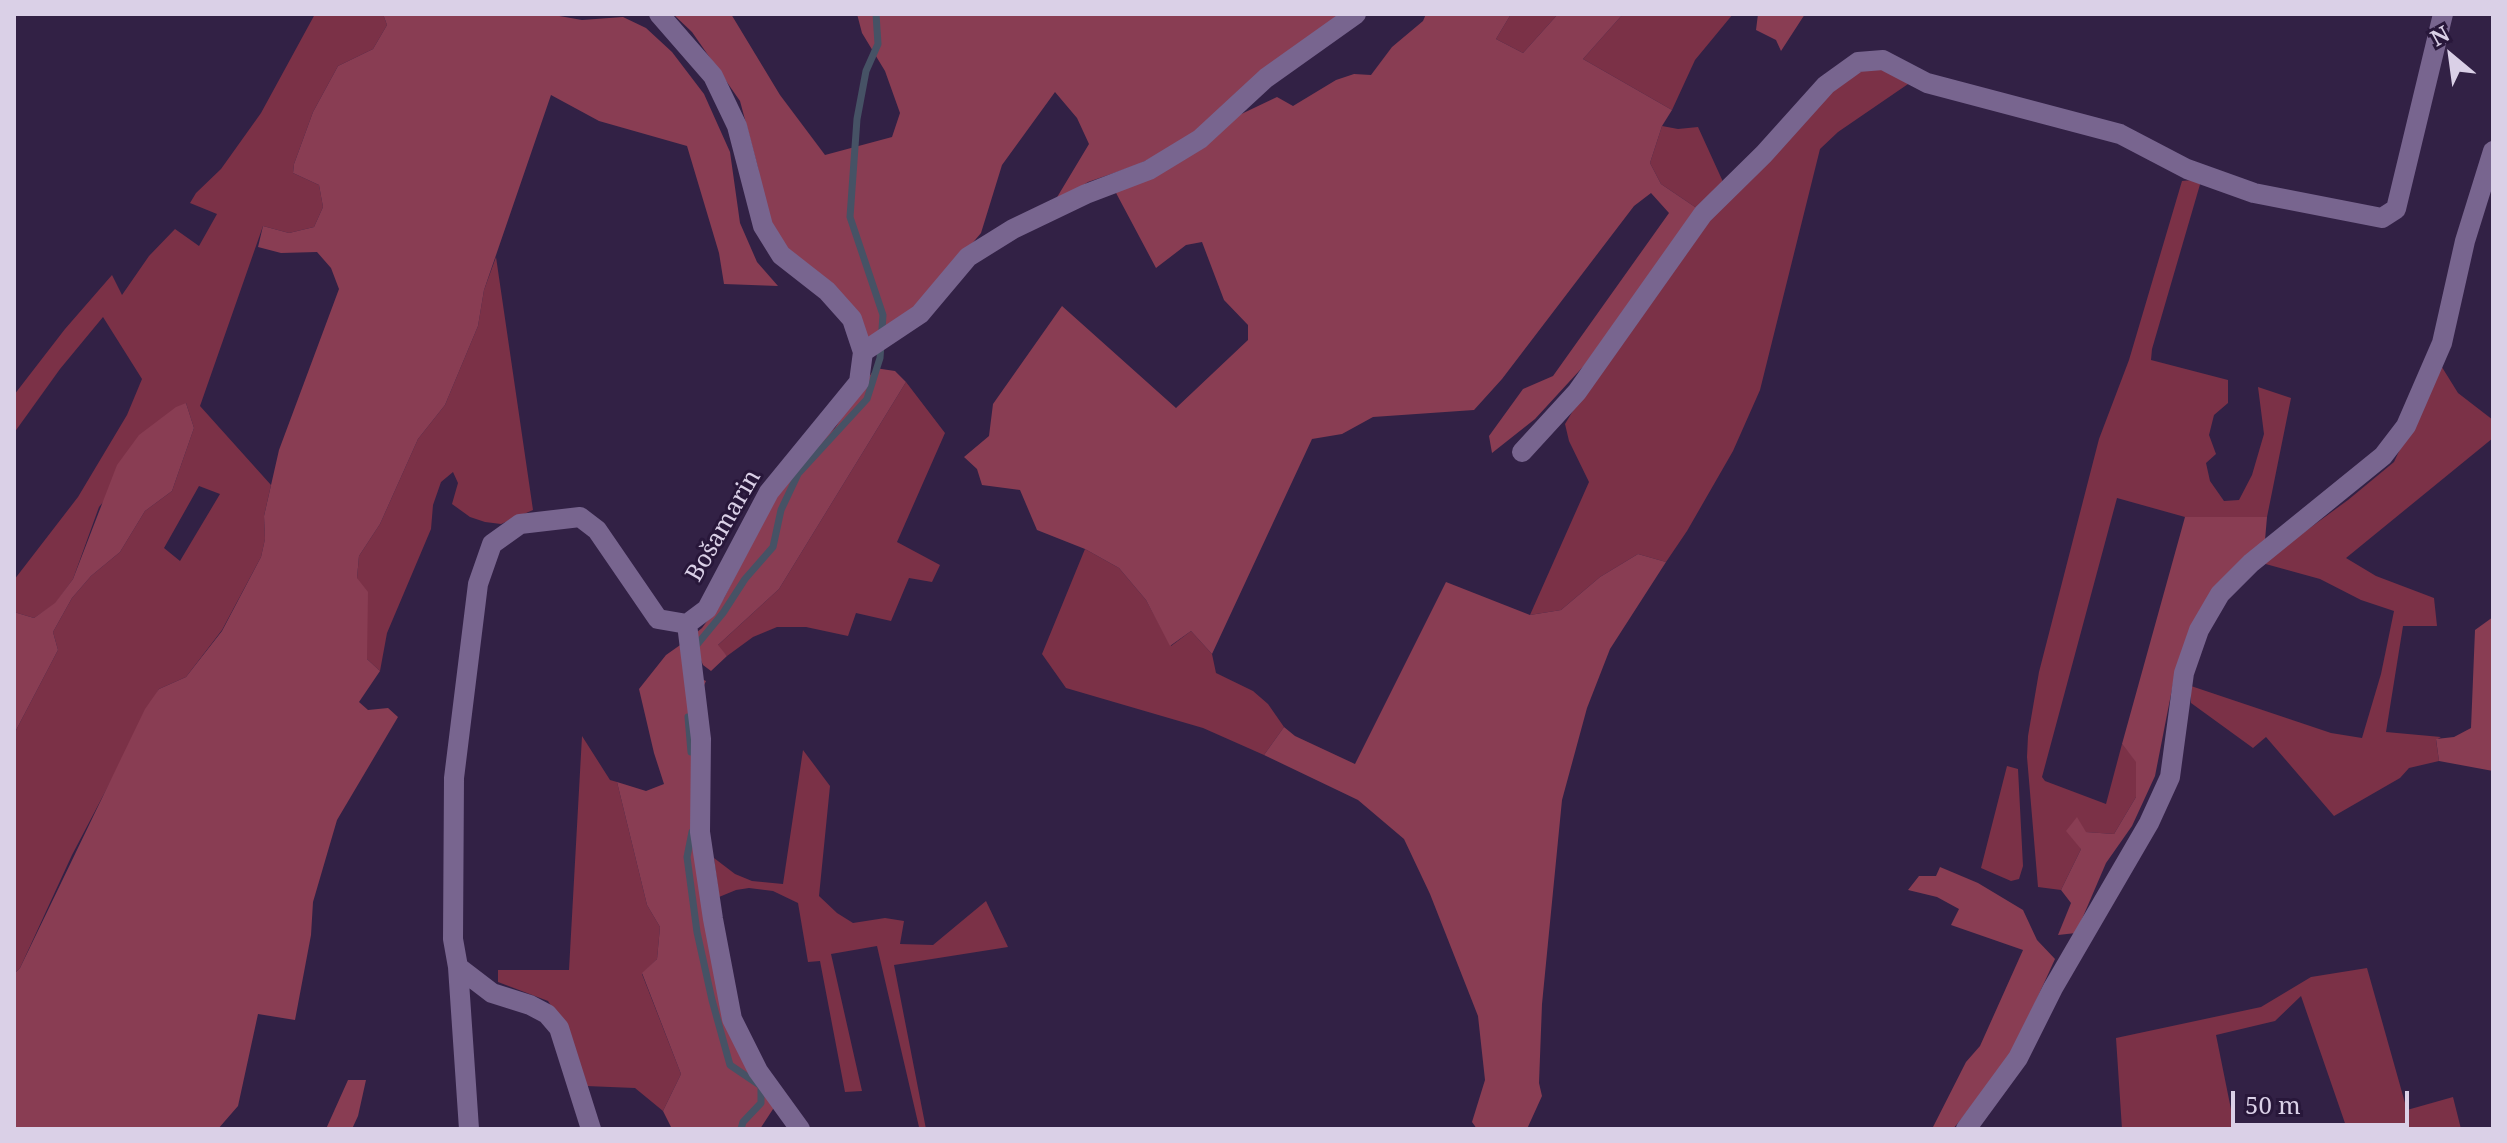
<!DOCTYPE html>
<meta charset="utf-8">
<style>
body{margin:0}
#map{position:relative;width:2507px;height:1143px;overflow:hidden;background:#322145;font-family:"Noto Serif",serif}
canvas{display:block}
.frame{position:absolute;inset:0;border:16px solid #dad0e7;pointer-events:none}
.north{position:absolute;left:2411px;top:16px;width:80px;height:80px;-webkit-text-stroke:6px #28173a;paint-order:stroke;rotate:331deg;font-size:22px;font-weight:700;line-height:32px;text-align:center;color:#dad0e7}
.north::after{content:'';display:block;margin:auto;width:28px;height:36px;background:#dad0e7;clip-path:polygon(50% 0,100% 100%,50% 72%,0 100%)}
.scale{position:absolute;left:2231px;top:1091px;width:178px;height:36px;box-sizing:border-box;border:4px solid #dad0e7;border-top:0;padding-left:10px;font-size:24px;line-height:28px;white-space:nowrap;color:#dad0e7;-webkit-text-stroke:6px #28173a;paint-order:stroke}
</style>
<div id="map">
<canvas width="2507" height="1143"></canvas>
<div class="frame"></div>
<div class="north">N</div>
<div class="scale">50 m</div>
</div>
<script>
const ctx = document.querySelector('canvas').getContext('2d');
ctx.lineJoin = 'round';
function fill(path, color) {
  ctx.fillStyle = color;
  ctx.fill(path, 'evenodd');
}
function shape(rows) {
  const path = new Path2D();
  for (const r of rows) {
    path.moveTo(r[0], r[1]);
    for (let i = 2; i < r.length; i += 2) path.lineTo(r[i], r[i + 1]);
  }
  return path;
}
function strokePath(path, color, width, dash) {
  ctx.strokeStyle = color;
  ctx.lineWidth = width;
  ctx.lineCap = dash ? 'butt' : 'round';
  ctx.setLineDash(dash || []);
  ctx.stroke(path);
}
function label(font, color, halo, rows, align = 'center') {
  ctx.font = font + ' "Noto Serif",serif';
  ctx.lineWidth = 6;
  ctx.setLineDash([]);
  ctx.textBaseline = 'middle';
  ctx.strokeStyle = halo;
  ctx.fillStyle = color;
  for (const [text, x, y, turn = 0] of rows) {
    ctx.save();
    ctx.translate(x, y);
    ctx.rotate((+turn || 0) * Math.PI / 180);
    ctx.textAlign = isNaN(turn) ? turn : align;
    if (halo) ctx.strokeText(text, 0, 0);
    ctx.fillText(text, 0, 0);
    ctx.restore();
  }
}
fill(shape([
 [315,14,383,14,387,25,373,49,338,66,313,112,294,164,293,173,319,185,323,207,314,227,289,233,263,226,200,406,271,485,264,516,265,539,261,557,222,630,186,677,159,689,72,855,20,968,14,974,14,734,58,650,53,632,72,598,91,576,120,552,145,511,172,491,194,428,186,403,99,507,73,579,55,604,34,618,14,612,14,580,78,497,127,415,142,379,103,317,60,369,14,433,14,395,65,329,112,275,122,295,149,256,175,229,199,246,217,214,190,203,196,193,221,169,261,113],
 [199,486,220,494,180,561,164,548],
 [1511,14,1558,14,1523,53,1496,39],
 [1623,14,1733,14,1695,60,1672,110,1583,59],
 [1879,66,1911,82,1838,132,1820,149,1760,390,1733,451,1687,531,1666,562,1638,554,1600,577,1561,610,1530,615,1589,482,1569,441,1565,424,1577,404,1685,247,1829,89,1858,70],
 [1662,126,1678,129,1698,127,1724,184,1698,209,1661,184,1650,163],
 [2192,180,2201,181,2152,349,2151,360,2228,380,2228,403,2214,415,2209,435,2216,454,2206,463,2210,481,2224,501,2239,500,2252,475,2264,434,2258,387,2291,398,2267,517,2185,517,2117,498,2042,777,2045,781,2106,804,2122,744,2137,762,2136,797,2114,834,2085,832,2077,818,2081,849,2061,890,2038,887,2027,757,2028,736,2039,672,2099,439,2129,360,2182,181],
 [496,257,533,510,501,524,485,522,470,517,452,504,458,483,453,472,441,482,433,505,431,529,387,633,380,671,367,659,366,633,357,578,359,556,380,524,418,439,445,405,478,326,484,290],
 [2440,364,2458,393,2493,420,2493,438,2346,558,2376,576,2434,598,2437,626,2403,626,2386,732,2441,737,2436,740,2439,761,2409,768,2400,778,2334,816,2266,737,2253,748,2191,703,2191,686,2331,733,2362,738,2381,674,2394,611,2361,600,2320,579,2262,563,2348,500,2394,462],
 [906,382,945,433,897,542,940,565,932,582,909,578,891,621,856,613,848,636,806,627,777,627,753,637,727,656,717,646,779,589],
 [1085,549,1119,568,1146,600,1171,646,1191,631,1212,654,1216,673,1253,691,1268,704,1284,727,1264,755,1203,728,1066,688,1042,654],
 [582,736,610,780,617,782,647,905,660,927,657,959,642,974,681,1074,663,1111,635,1088,586,1086,565,1027,548,1001,498,982,498,970,569,970],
 [803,750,830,786,819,896,837,913,853,923,885,918,904,921,900,944,933,945,986,901,1008,947,894,965,926,1129,916,1129,919,1127,877,946,831,954,862,1091,845,1092,820,961,808,962,798,903,773,891,749,888,736,890,719,897,714,858,735,874,752,881,783,884],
 [2007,766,2018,769,2023,866,2019,879,2011,881,1981,868],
 [2367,968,2407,1110,2453,1097,2461,1129,2347,1129,2301,996,2275,1021,2216,1035,2235,1129,2122,1129,2116,1038,2261,1007,2311,977]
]), '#7b3147');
fill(shape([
 [383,14,548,14,582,20,623,17,646,28,672,52,704,94,730,152,740,223,757,262,778,286,724,284,719,253,687,146,599,121,551,95,484,290,478,326,445,405,418,439,380,524,359,556,357,578,368,592,367,659,380,671,359,702,368,710,388,708,398,717,337,820,313,902,311,935,295,1020,258,1014,238,1106,218,1129,14,1129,14,974,20,968,145,709,159,689,186,677,222,631,261,557,265,539,264,516,279,450,339,289,331,268,317,252,281,253,258,247,263,226,289,233,314,227,323,207,319,185,293,173,294,164,313,112,338,66,373,49,387,25],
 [673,14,731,14,780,95,825,155,892,137,900,113,885,71,862,33,857,14,1341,14,1198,135,1137,165,1088,182,1053,204,1089,144,1077,118,1055,92,1002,165,981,233,894,336,877,346,798,265,766,221,758,168,740,101,692,32],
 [1426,14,1511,14,1496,39,1523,53,1558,14,1623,14,1583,59,1672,110,1662,126,1650,163,1661,184,1698,209,1591,358,1535,419,1492,453,1489,436,1523,389,1553,376,1669,213,1651,193,1634,206,1502,379,1474,410,1373,417,1342,434,1312,439,1212,654,1191,631,1170,646,1146,600,1119,568,1085,549,1037,530,1020,490,982,485,977,469,964,457,989,436,993,404,1062,306,1176,408,1248,340,1248,325,1224,300,1202,242,1186,245,1156,268,1115,191,1235,117,1277,97,1293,106,1336,80,1354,74,1371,75,1392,47,1423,21],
 [1758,14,1805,14,1781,51,1776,40,1756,30],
 [875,368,895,371,906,382,779,589,718,645,727,656,711,671,703,665,691,637,702,628,724,598,779,488,808,453,835,428],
 [186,403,194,428,172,491,145,511,120,552,91,576,72,598,53,632,58,650,14,734,14,674,16,667,14,664,14,612,34,618,55,603,73,579,117,465,139,435,176,407],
 [2185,517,2267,517,2265,540,2173,684,2155,776,2132,826,2106,863,2076,933,2058,935,2071,903,2061,890,2081,849,2066,831,2077,817,2086,832,2114,834,2136,797,2136,762,2122,744],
 [1638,554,1666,562,1610,649,1587,708,1562,800,1542,1004,1539,1083,1542,1096,1527,1129,1477,1129,1472,1122,1485,1080,1478,1016,1430,894,1404,839,1358,800,1264,755,1284,727,1295,736,1355,764,1446,582,1530,615,1561,610,1600,577],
 [2493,617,2493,771,2439,761,2436,739,2454,737,2471,728,2475,630],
 [683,643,695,676,706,681,694,707,729,1020,775,1106,760,1129,672,1129,663,1111,681,1074,642,973,657,959,660,927,647,905,617,782,646,791,664,784,654,753,639,689,666,655],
 [1940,867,1978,883,2023,910,2037,940,2055,959,2008,1062,1953,1129,1932,1129,1966,1062,1980,1046,2023,950,1951,925,1959,909,1937,897,1908,890,1919,876,1936,876],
 [348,1080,366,1080,358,1116,352,1129,326,1129]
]), '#893d53');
strokePath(shape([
 [695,647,723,613,745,579,773,547,781,510,798,474,867,399,880,358,883,315,850,217,857,119,866,71,878,44,876,14],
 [688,717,691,752],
 [692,832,687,857,697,932,712,1000,730,1065,761,1086,761,1103,743,1122,741,1129]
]), '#465265', 7);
strokePath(shape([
 [863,352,920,314,968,257,1013,229,1086,194,1149,170,1200,139,1266,78,1356,14],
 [1522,452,1577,392,1703,214,1764,154,1826,85,1858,62,1883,60,1927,83,2120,134,2187,169,2254,193,2382,218,2396,209,2443,14],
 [687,624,701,739,700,832,713,919,732,1019,758,1071,800,1129],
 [458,967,469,1129],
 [591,1129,559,1028,547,1014,530,1005,492,993,458,967,453,939,454,778,478,584,492,544,520,524,580,517,597,530,658,619,687,624,707,609,769,492,859,382,863,352,852,319,827,291,781,255,763,226,737,126,713,76,659,14],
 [1966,1129,2018,1058,2053,988,2149,823,2170,777,2184,673,2199,630,2220,594,2251,563,2383,456,2406,426,2442,343,2465,241,2493,151]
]), '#78658f', 20);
label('24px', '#dad0e7', '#28173a', [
 ["Bošamarin",724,526,-60]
]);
</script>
